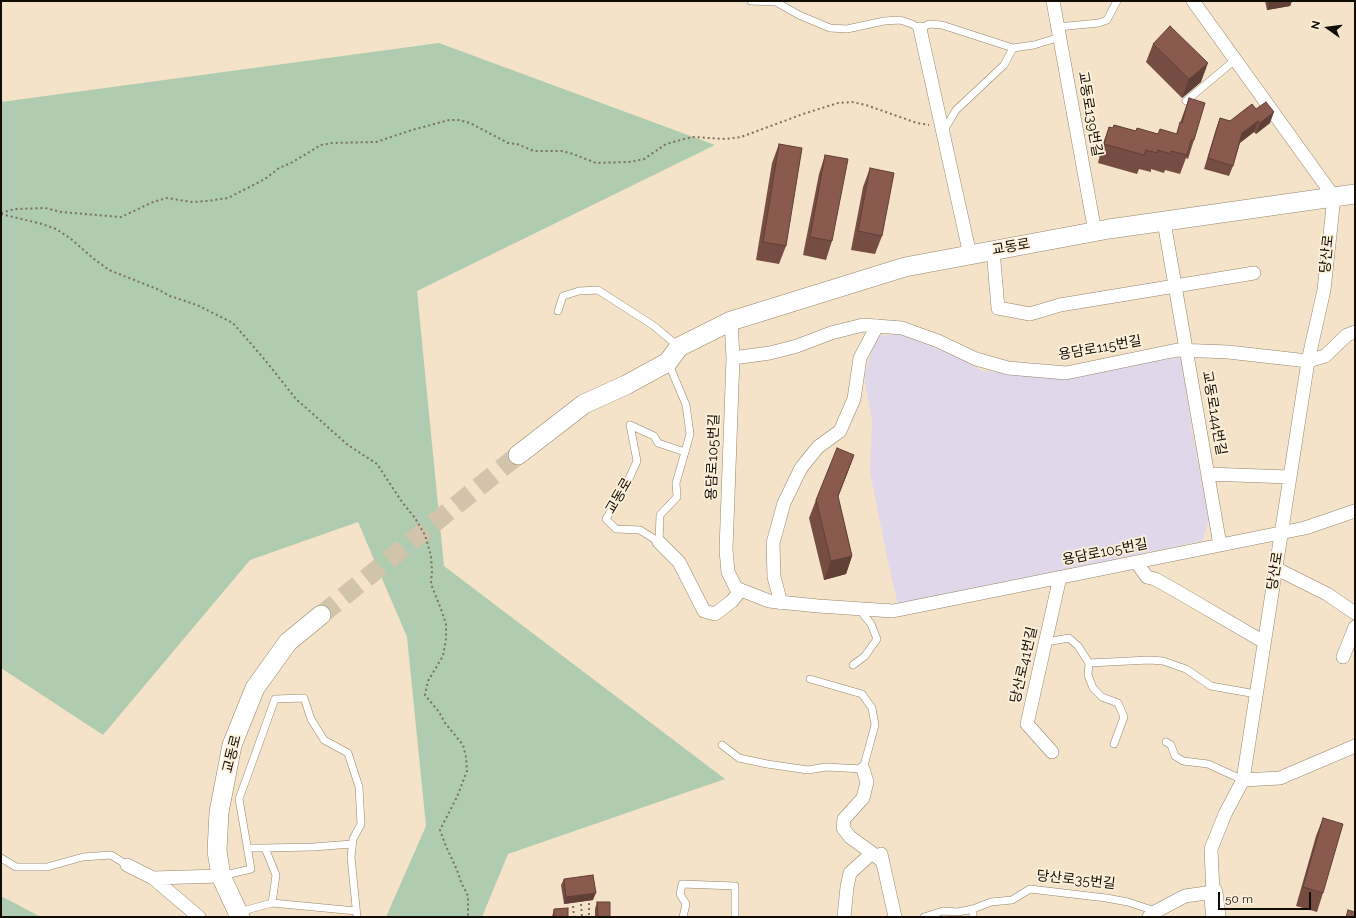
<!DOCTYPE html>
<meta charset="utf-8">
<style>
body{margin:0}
#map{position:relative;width:1356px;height:918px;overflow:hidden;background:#f4e3c8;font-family:Raleway,sans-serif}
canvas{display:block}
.frame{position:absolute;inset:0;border:2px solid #110c04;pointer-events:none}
.north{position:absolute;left:1308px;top:8px;width:40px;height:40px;-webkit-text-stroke:3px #fef1db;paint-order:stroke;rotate:284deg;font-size:11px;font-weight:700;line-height:16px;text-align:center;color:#110c04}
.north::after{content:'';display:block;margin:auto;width:14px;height:18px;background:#110c04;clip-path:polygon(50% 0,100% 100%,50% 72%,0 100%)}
.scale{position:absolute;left:1218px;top:892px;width:93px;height:18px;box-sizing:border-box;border:2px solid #110c04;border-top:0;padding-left:5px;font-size:12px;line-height:14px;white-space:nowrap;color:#110c04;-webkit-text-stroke:3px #fef1db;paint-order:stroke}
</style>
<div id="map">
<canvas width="1356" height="918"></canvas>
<div class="frame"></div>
<div class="north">N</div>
<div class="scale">50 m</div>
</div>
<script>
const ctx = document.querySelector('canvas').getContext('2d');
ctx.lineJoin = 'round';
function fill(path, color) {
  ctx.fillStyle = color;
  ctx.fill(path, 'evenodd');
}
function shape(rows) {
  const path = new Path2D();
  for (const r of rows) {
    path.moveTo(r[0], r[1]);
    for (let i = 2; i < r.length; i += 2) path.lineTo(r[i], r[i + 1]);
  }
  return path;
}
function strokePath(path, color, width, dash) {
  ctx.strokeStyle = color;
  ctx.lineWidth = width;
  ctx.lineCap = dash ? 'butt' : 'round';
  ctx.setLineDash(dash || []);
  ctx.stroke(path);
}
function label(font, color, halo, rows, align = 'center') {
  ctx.font = font + ' Raleway,"Noto Sans KR",sans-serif';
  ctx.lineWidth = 3.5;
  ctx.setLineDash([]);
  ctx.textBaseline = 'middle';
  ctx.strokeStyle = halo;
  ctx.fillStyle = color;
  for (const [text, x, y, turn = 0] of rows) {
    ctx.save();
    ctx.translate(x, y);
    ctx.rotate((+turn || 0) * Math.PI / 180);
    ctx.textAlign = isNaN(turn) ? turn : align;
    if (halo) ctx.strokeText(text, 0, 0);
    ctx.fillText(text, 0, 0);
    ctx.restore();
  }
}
fill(shape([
 [900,334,953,355,983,371,1059,378,1181,357,1191,425,1209,521,1202,541,898,604,890,571,870,473,872,421,864,378,876,336]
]), '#e1d7eb');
fill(shape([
 [439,43,715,145,417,291,444,566,725,779,508,854,482,917,386,917,426,826,407,637,358,522,250,560,103,735,1,668,1,102],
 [1,896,41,917,1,917]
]), '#afccb0');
strokePath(shape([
 [321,615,518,455]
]), '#d2c3ab', 19, [19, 10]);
const lane = shape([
 [751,1,776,2,799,15,830,28,847,29,884,21,900,20,912,24,920,29,929,24,942,25,1013,48,1034,45,1060,37],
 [1058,27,1099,23,1107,20,1117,1],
 [1186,101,1235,60],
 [943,132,956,110,1004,65,1013,48],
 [558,311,563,296,579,291,598,290,654,326,679,347],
 [668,362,686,405,690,434,685,452],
 [630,425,654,436,658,443,685,452,676,483,677,497,660,515,659,542,640,530,616,529,606,519,628,481,637,461,630,425],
 [1046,642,1069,638,1078,646,1089,663,1149,660,1163,661,1186,669,1211,686,1256,694],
 [1089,663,1088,675,1093,688,1102,697,1118,703,1124,717,1114,744],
 [853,665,865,656,877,639,871,624,859,609],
 [1166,742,1171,745,1175,756,1183,761,1208,764,1243,780],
 [722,745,739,758,767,764,808,770,826,767,863,769,875,725,872,708,862,694,810,679],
 [352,844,313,847,265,848,276,875,272,903,356,911],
 [247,848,265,848],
 [1,858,16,867,47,867,83,857,111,855,127,865],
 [221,876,251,869,239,799,275,699,304,698,311,719,324,740,348,753,359,787,361,824,353,839,351,857,357,917],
 [973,909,973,917],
 [239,912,272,903],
 [683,917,686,904,680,894,682,884,735,886,735,917],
 [924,917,943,911,958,912,973,909,991,902,1012,900,1030,889,1106,898,1128,902,1155,911]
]);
const street = shape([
 [1053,1,1095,232],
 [920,29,970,255],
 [1164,222,1220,545],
 [993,250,998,308,1030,314,1060,305,1254,273],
 [731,321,733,358,726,550,728,572,736,588,769,601,818,606,893,611,1305,528,1355,511],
 [733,358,770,353,797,346,831,333,863,325,902,328,938,341,976,359,1008,368,1066,373,1177,350,1228,352,1308,361,1325,356,1347,335,1355,332],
 [1208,474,1289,477],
 [659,542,679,562,704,611,715,614,732,601,741,590],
 [1136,562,1147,577,1155,579,1173,589,1264,642],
 [1275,568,1327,594,1355,613],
 [781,603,774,577,773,543,784,503,801,468,818,447,840,431,854,399,860,358,877,326],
 [1343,657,1355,627],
 [1052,752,1027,724,1060,577],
 [863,769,867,782,863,798,844,819,843,828,850,837,872,853],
 [1243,780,1280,778,1355,746],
 [881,854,895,917],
 [127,865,153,878,199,917],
 [153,878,221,876],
 [844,917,847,887,850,873,872,853,883,862],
 [1149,917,1151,914,1185,896,1213,892,1211,849,1225,814,1243,780,1308,361,1324,290,1334,197,1193,1]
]);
const secondary = shape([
 [518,455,584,404,626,385,668,362,679,347,731,321,905,267,1109,229,1355,194],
 [1213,892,1216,917],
 [240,917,221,876,217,851,219,812,232,745,255,688,288,642,321,615]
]);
strokePath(lane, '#94856c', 8);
strokePath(street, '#94856c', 14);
strokePath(secondary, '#94856c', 20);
strokePath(shape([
 [1,213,15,209,45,208,61,212,121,217,153,202,167,198,192,202,207,201,228,198,265,179,279,168,291,163,321,145,332,143,376,142,412,130,449,120,459,120,470,123,508,143,517,144,534,151,562,151,573,154,596,163,629,162,644,159,666,144,684,139,694,137,725,139,741,137,803,114,838,103,852,102,866,105,917,123,929,125],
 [1,214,42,224,56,229,71,239,94,259,109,270,157,289,170,296,197,305,233,323,265,360,296,399,348,445,377,464,402,502,415,518,425,535,431,556,432,571,431,584,441,609,446,624,446,639,443,656,428,681,425,695,439,712,445,723,463,745,466,757,467,771,457,797,440,830,445,844,457,870,461,882,468,896,468,917],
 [581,904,582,917],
 [573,906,574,917],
 [585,917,589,916,589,903]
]), '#7b705f', 2, [2, 3]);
strokePath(lane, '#fff', 7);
strokePath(street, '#fff', 13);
strokePath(secondary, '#fff', 19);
fill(shape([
 [1265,1,1292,1,1290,6,1267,10],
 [1153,44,1201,82,1182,98,1146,62],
 [1189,98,1194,140,1188,159,1186,158,1180,174,1165,170,1164,173,1151,169,1151,172,1139,169,1137,174,1098,163,1102,146,1109,127,1113,128,1114,125,1136,131,1158,134,1176,134],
 [1256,109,1270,123,1256,134,1254,132,1240,143,1233,166,1229,176,1204,169,1216,129,1220,118,1230,121],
 [779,144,786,246,779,264,756,260,772,163],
 [825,155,832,241,826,260,803,255,819,174],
 [870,168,882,236,875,254,851,250,863,187],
 [854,455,838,497,852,556,846,574,824,580,809,518,816,500],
 [1323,818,1323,893,1317,912,1296,906,1316,836],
 [564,879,593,900,564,904,561,885],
 [597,902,610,917,595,917,595,909],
 [554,909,568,917,552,917]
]), '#764d42');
fill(shape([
 [1270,1,1292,1,1290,6,1267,10],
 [1208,63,1201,82,1182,98,1189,79],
 [1274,112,1270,123,1256,134,1260,123],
 [1258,121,1254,132,1238,144,1242,133],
 [854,455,847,474,831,514,838,496],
 [852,556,846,574,824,580,831,561],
 [596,893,593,900,564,904,566,897]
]), '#603f36');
const building = shape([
 [1170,26,1208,63,1189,79,1153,44,1170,26],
 [1189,98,1205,103,1194,140,1191,140,1187,155,1171,151,1171,154,1158,150,1157,153,1146,150,1144,155,1104,144,1109,127,1113,128,1114,125,1136,131,1137,128,1158,134,1160,129,1177,134,1180,122,1182,123,1189,98],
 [1266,102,1274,112,1260,123,1258,121,1242,133,1233,166,1208,158,1220,118,1230,121,1252,104,1256,109,1266,102],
 [779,144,802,148,786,246,763,242,779,144],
 [825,155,848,159,832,241,810,237,825,155],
 [870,168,894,173,882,236,858,231,870,168],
 [837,448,854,455,838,496,852,556,831,561,816,500,837,448],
 [1323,818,1343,824,1323,893,1303,887,1323,818],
 [593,875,596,893,566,897,564,879,593,875],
 [597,902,610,902,610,917,598,917,597,902],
 [568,908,568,917,554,917,554,909,568,908],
 [1348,910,1355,912,1355,917,1346,917,1348,910]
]);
fill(building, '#895a4d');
strokePath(building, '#603f36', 1);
label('14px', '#110c04', '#fef1db', [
 ["교동로139번길",1090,114,80],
 ["교동로",1011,247,-10],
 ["당산로",1327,254,-84],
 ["용담로115번길",1100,348,-10],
 ["교동로144번길",1214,413,80],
 ["용담로105번길",713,457,-88],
 ["교동로",619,496,-60],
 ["용담로105번길",1105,552,-11],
 ["당산로",1275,571,-81],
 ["당산로41번길",1024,665,-77],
 ["교동로",232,754,-76],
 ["당산로35번길",1076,880,6]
]);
</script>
